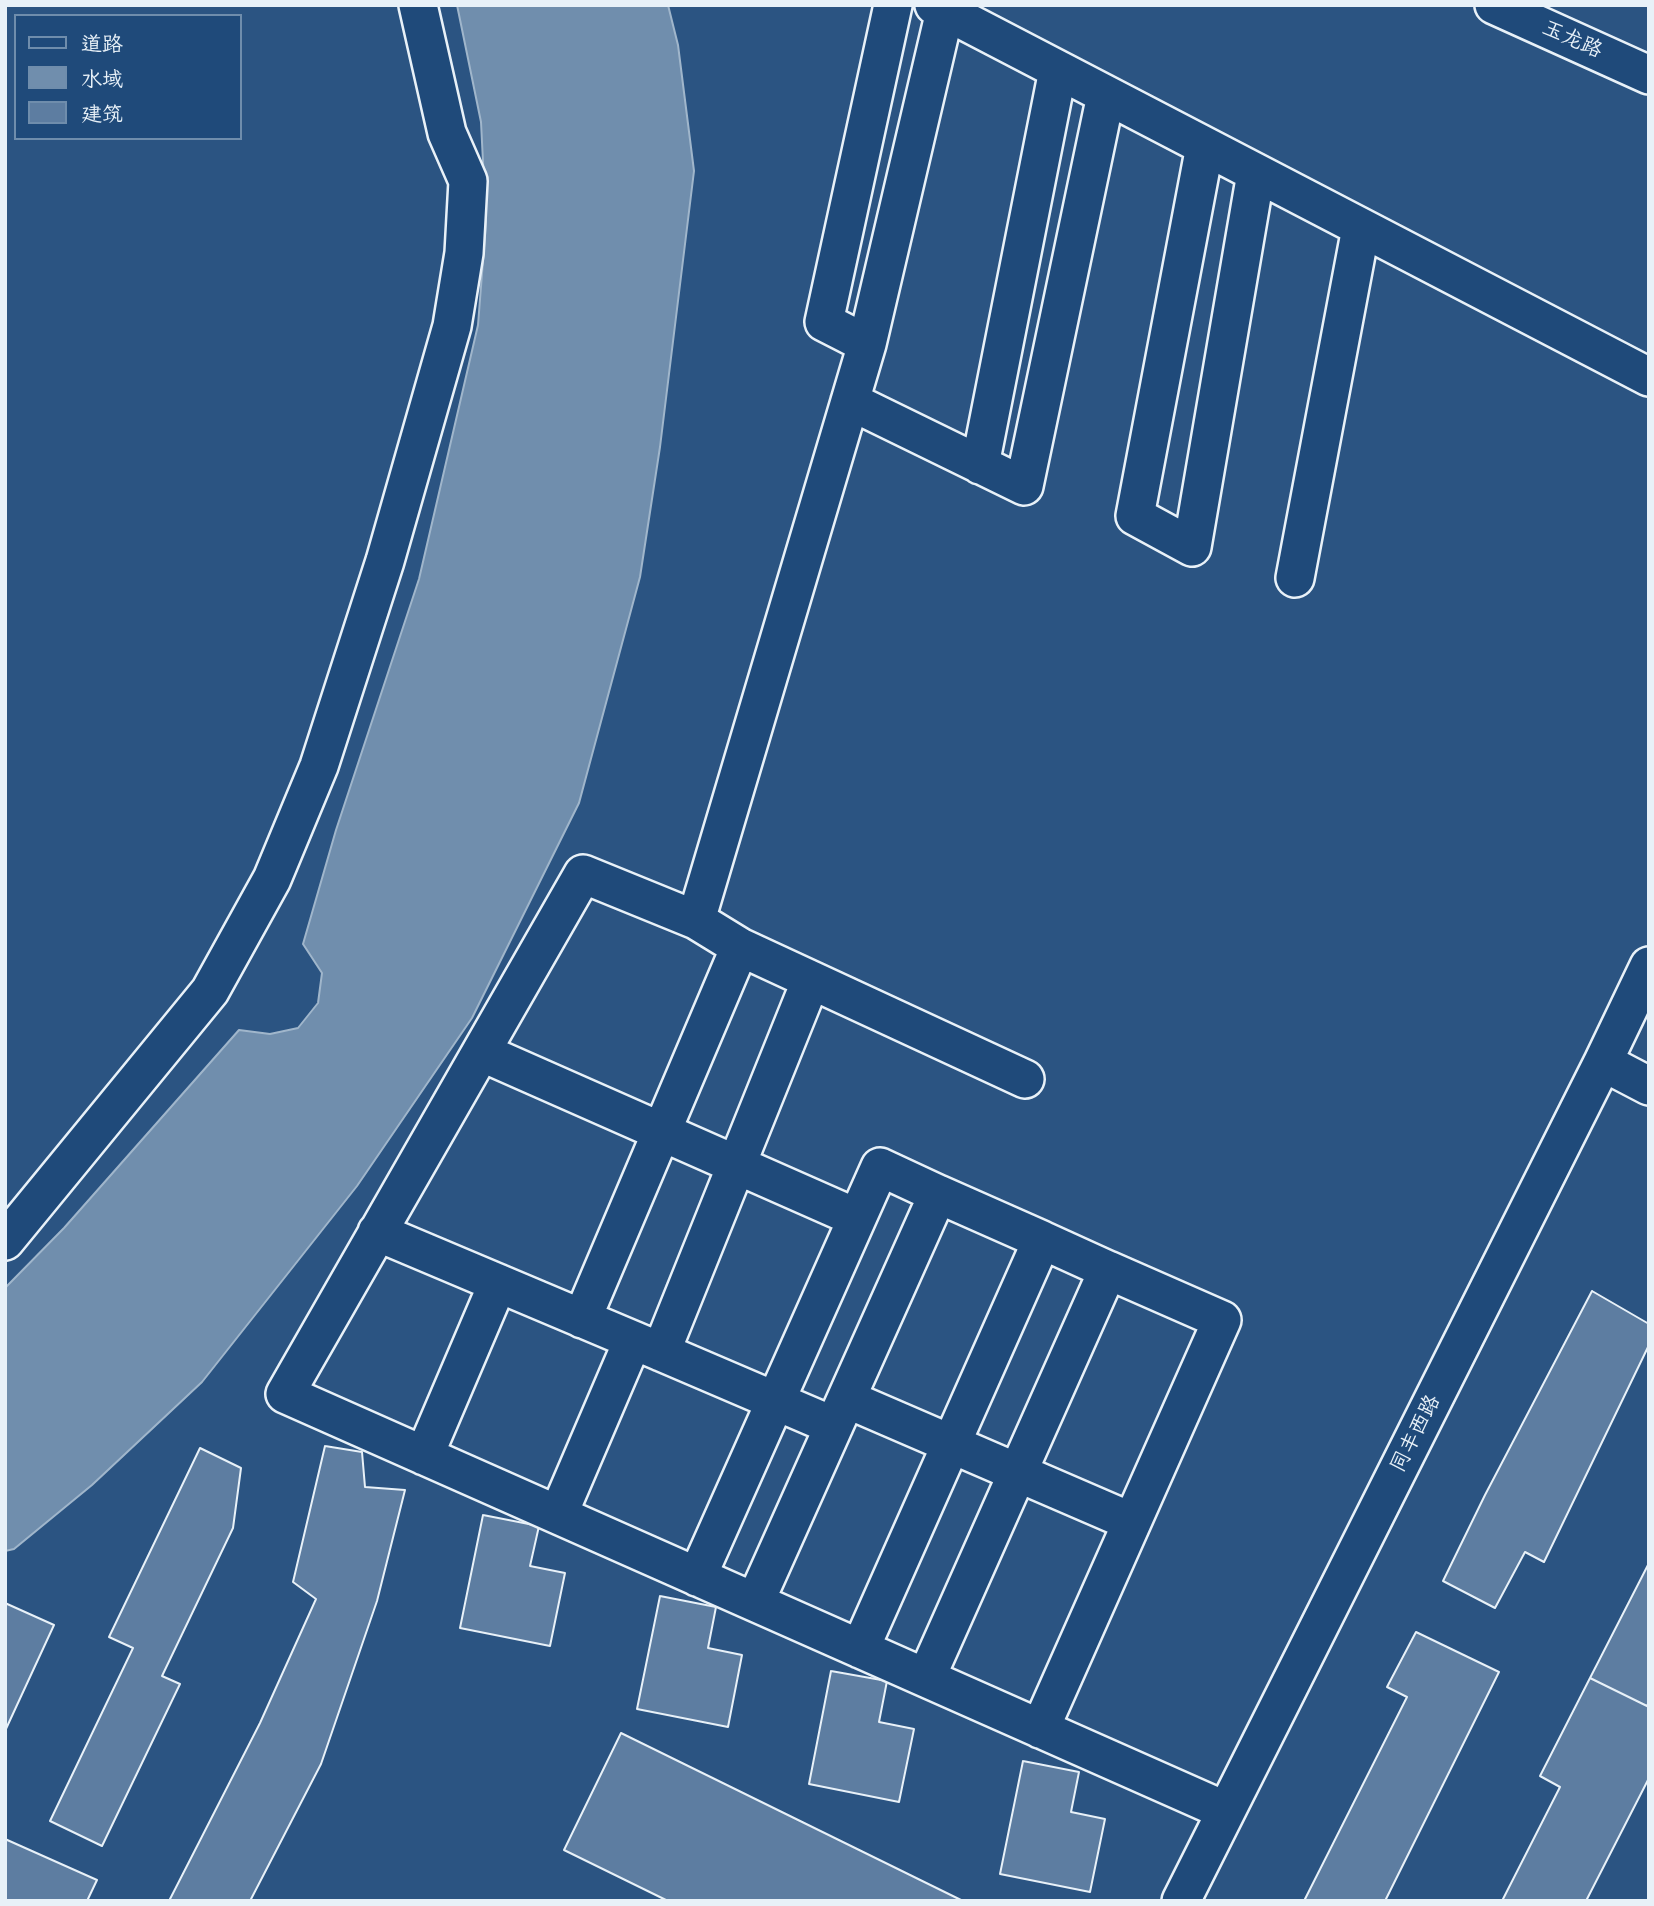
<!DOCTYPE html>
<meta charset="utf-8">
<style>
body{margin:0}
#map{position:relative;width:1654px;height:1906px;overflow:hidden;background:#2b5482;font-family:Itim,"LXGW WenKai TC",sans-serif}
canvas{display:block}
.frame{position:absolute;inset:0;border:7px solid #e8f1f8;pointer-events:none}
.legend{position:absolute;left:14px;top:14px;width:228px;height:126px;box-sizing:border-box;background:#1f4a7a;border:2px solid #6f8dac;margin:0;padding:9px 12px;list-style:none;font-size:21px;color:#e8f1f8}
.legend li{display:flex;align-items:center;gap:14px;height:35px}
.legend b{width:35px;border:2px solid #6f8dac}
</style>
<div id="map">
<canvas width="1654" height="1906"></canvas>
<div class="frame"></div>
<ul class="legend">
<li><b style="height:9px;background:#1f4a7a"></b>道路</li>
<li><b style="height:19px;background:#708ead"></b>水域</li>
<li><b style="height:19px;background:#5d7da1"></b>建筑</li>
</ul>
</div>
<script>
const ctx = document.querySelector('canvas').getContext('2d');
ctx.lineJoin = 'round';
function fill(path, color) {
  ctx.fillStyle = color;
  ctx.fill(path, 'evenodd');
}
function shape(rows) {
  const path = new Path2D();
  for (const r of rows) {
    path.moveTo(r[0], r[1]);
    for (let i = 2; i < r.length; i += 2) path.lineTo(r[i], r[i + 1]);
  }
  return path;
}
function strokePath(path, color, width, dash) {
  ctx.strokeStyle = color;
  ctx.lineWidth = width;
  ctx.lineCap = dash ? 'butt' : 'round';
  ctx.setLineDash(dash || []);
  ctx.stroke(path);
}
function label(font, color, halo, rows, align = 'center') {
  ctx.font = font + ' Itim,"LXGW WenKai TC",sans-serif';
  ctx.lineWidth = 5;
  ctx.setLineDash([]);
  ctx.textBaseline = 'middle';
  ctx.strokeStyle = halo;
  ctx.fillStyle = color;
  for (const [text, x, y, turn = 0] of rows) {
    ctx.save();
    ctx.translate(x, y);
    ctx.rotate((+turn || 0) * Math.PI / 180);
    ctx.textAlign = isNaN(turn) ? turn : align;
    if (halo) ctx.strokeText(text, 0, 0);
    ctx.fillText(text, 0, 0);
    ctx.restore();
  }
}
const water = shape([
 [457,5,668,5,678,45,694,171,660,447,640,577,579,803,472,1018,357,1186,202,1382,92,1485,14,1549,5,1551,5,1288,64,1228,239,1030,270,1034,298,1028,318,1003,322,973,303,944,336,830,419,579,478,325,486,222,481,122,457,5]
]);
fill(water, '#708ead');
strokePath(water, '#a0b6cb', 2);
const building = shape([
 [1592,1291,1649,1324,1649,1345,1544,1562,1525,1552,1495,1608,1443,1581,1485,1495,1592,1291],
 [325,1446,362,1452,365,1487,405,1490,377,1601,321,1764,250,1901,169,1901,260,1723,316,1599,293,1582,325,1446],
 [200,1448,241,1468,233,1528,162,1676,180,1684,102,1846,50,1821,133,1648,109,1637,200,1448],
 [483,1515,539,1526,530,1566,565,1573,550,1646,460,1628,483,1515],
 [1649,1563,1649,1702,1647,1706,1590,1678,1649,1563],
 [660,1596,716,1607,708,1648,742,1655,728,1727,637,1709,660,1596],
 [5,1603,54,1625,5,1731,5,1603],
 [1416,1632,1499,1672,1385,1901,1304,1901,1407,1697,1387,1687,1416,1632],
 [831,1671,887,1681,879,1722,914,1729,899,1802,809,1784,831,1671],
 [1590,1678,1649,1707,1649,1778,1586,1901,1502,1901,1560,1787,1540,1776,1590,1678],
 [621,1733,963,1901,668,1901,564,1850,621,1733],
 [1023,1761,1079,1772,1071,1812,1105,1819,1090,1892,1000,1874,1023,1761],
 [5,1839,97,1880,87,1901,5,1901,5,1839]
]);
fill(building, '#5d7da1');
strokePath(building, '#e8f1f8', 2);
const minor = shape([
 [934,5,1649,377],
 [1494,5,1649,75],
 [1205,146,1135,516,1192,547,1256,173],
 [867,344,824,322,893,5],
 [850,401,1024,486,1106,95],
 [980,465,1058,70],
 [1295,578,1361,228],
 [696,920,867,344,945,11],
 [481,1052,857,1218],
 [1603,1062,1649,1086],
 [1025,1079,740,947,696,920,583,874,285,1394,1226,1811],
 [938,1194,1042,1240],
 [377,1232,633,1340],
 [5,1241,210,991,272,879,319,766,385,561,452,326,464,253,468,181,447,133,418,5],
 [582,1319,740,947],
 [661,1352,811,980],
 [847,1399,1132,1522],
 [424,1456,498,1283],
 [558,1515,633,1340,834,1426],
 [697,1577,880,1167,938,1194,755,1602],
 [860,1649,1042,1240,1108,1270,926,1678],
 [1040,1729,1222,1320,1108,1270],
 [1181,1901,1603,1062,1649,966]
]);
strokePath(minor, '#e8f1f8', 42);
strokePath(minor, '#1f4a7a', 37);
label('21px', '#e8f1f8', '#1f4a7a', [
 ["玉龙路",1572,40,24],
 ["同丰西路",1416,1434,-63]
]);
</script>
